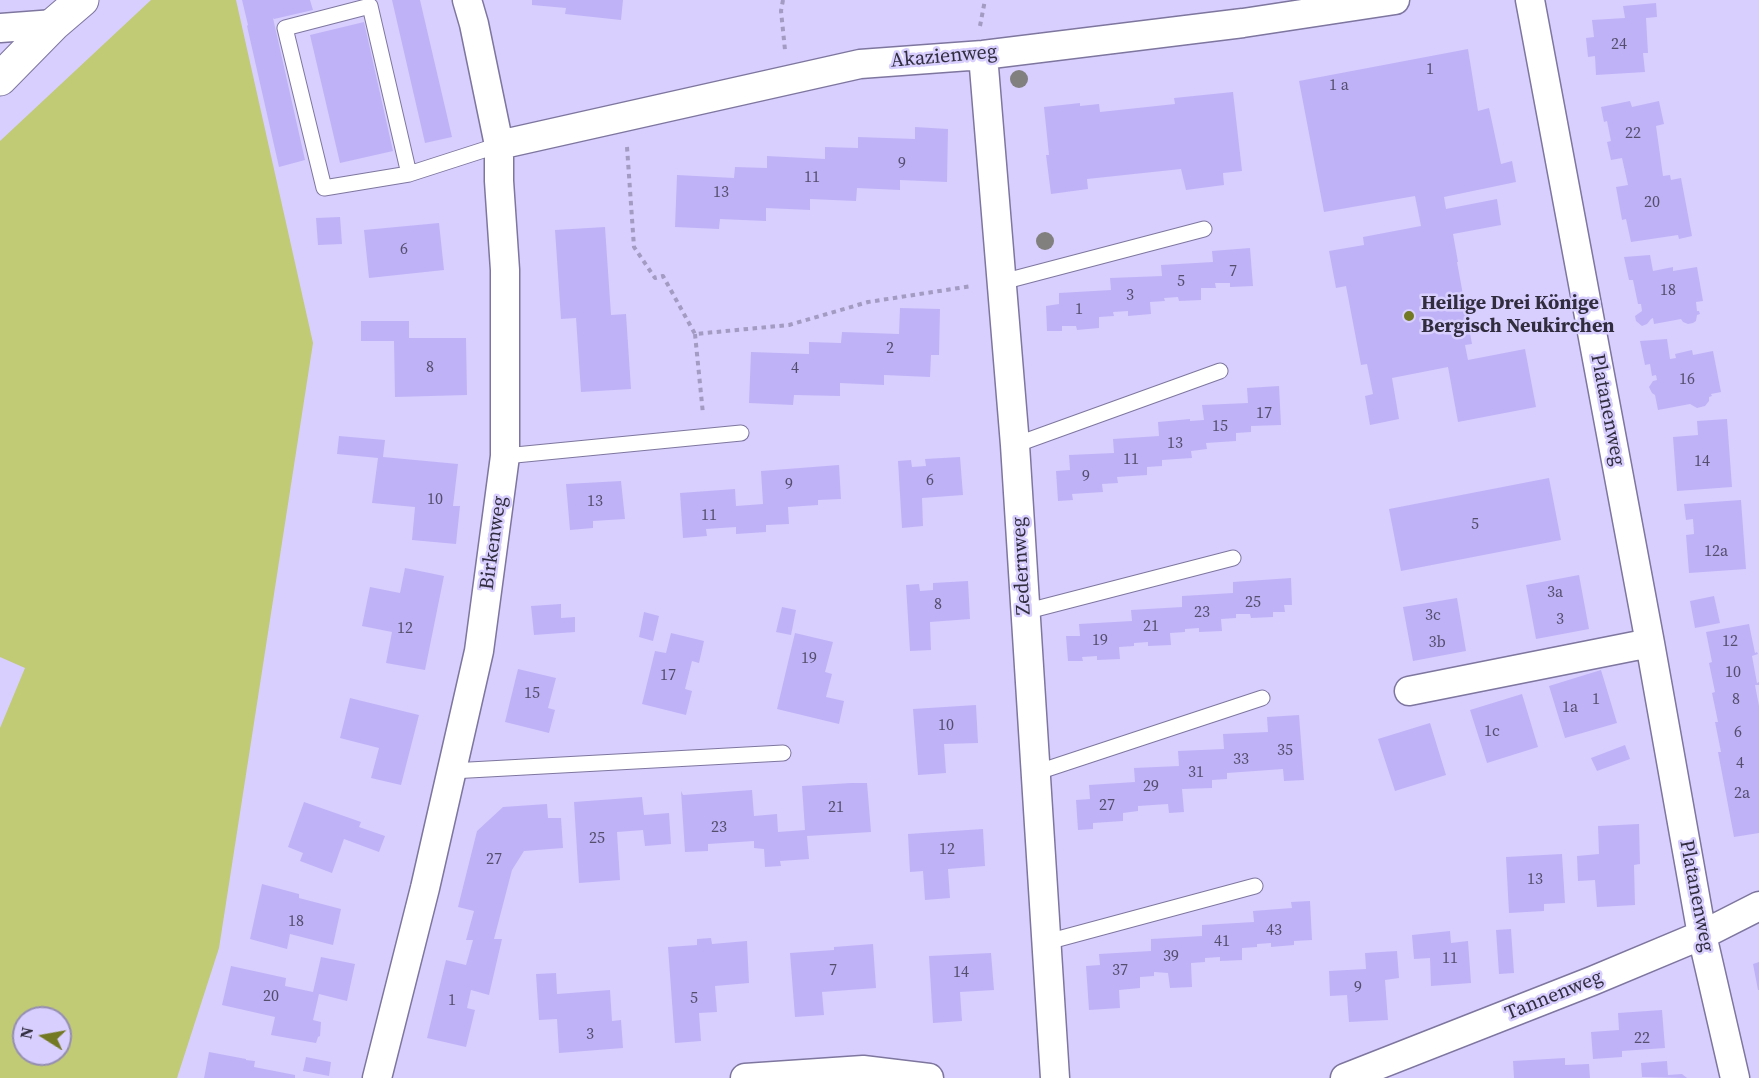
<!DOCTYPE html>
<meta charset="utf-8">
<style>
body{margin:0}
#map{position:relative;width:1759px;height:1078px;overflow:hidden;background:#d8cffe;font-family:"Source Serif 4",serif}
canvas{display:block}
.north{position:absolute;left:12px;top:1006px;width:60px;height:60px;box-sizing:border-box;background:#d8cffe;border:2px solid #958eb2;border-radius:50%;rotate:281deg;font-size:16px;font-weight:700;line-height:24px;text-align:center;color:#312d3f}
.north::after{content:'';display:block;margin:auto;width:21px;height:27px;background:#737923;clip-path:polygon(50% 0,100% 100%,50% 72%,0 100%)}
</style>
<div id="map">
<canvas width="1759" height="1078"></canvas>
<div class="north">N</div>
</div>
<script>
const ctx = document.querySelector('canvas').getContext('2d');
ctx.lineJoin = 'round';
function fill(path, color) {
  ctx.fillStyle = color;
  ctx.fill(path, 'evenodd');
}
function shape(rows) {
  const path = new Path2D();
  for (const r of rows) {
    path.moveTo(r[0], r[1]);
    for (let i = 2; i < r.length; i += 2) path.lineTo(r[i], r[i + 1]);
  }
  return path;
}
function strokePath(path, color, width, dash) {
  ctx.strokeStyle = color;
  ctx.lineWidth = width;
  ctx.lineCap = dash ? 'butt' : 'round';
  ctx.setLineDash(dash || []);
  ctx.stroke(path);
}
function label(font, color, halo, rows, align = 'center') {
  ctx.font = font + ' "Source Serif 4",serif';
  ctx.lineWidth = 5;
  ctx.setLineDash([]);
  ctx.textBaseline = 'middle';
  ctx.strokeStyle = halo;
  ctx.fillStyle = color;
  for (const [text, x, y, turn = 0] of rows) {
    ctx.save();
    ctx.translate(x, y);
    ctx.rotate((+turn || 0) * Math.PI / 180);
    ctx.textAlign = isNaN(turn) ? turn : align;
    if (halo) ctx.strokeText(text, 0, 0);
    ctx.fillText(text, 0, 0);
    ctx.restore();
  }
}
fill(shape([
 [151,0,236,0,313,343,219,948,177,1078,0,1078,0,728,25,668,0,657,0,141],
 [24,1018,60,1018,60,1054,24,1054]
]), '#c1ca74');
fill(shape([
 [242,0,310,0,313,10,274,19,273,18,305,160,279,167,247,26,248,25],
 [392,0,420,0,452,137,425,143],
 [532,0,623,0,621,20,565,14,566,8,532,5],
 [1656,3,1657,17,1646,18,1648,53,1643,53,1645,72,1596,75,1595,56,1588,57,1586,38,1594,37,1592,20,1625,18,1623,6],
 [364,22,393,151,340,163,310,35],
 [1468,49,1478,111,1489,108,1501,164,1512,161,1516,182,1444,197,1446,209,1497,199,1501,225,1453,234,1458,262,1457,262,1472,344,1465,345,1468,360,1525,349,1536,407,1458,422,1448,367,1392,378,1399,419,1370,425,1365,396,1373,394,1367,364,1361,365,1346,286,1336,288,1329,251,1364,245,1363,237,1421,226,1415,196,1324,212,1299,81],
 [1233,92,1242,171,1223,173,1224,185,1186,190,1181,169,1087,179,1088,189,1051,194,1046,155,1049,155,1044,107,1080,103,1080,106,1099,104,1100,112,1175,104,1174,98],
 [1630,101,1632,107,1659,101,1664,124,1656,126,1663,176,1670,175,1671,180,1681,178,1692,236,1679,239,1678,235,1631,242,1626,219,1622,220,1616,187,1628,185,1622,158,1611,160,1607,142,1611,141,1607,121,1604,122,1601,107],
 [915,127,948,129,947,182,900,180,900,190,857,188,856,201,810,199,810,210,766,208,766,221,720,219,719,229,675,227,677,175,734,178,735,167,767,168,767,156,825,159,825,147,858,148,858,137,915,139],
 [340,217,342,244,318,245,316,218],
 [439,223,444,270,369,278,364,230],
 [605,227,611,315,626,314,631,389,581,392,576,318,561,319,555,230],
 [1250,248,1253,286,1230,287,1230,283,1215,283,1216,288,1201,288,1201,300,1179,301,1178,297,1164,298,1165,301,1150,302,1151,314,1128,316,1128,311,1113,312,1114,316,1099,317,1099,328,1077,330,1076,326,1062,326,1062,331,1047,331,1046,306,1059,304,1059,293,1111,290,1110,278,1162,276,1161,265,1213,262,1212,251],
 [1650,255,1653,271,1673,267,1673,271,1697,267,1703,301,1696,302,1697,311,1699,311,1700,314,1697,315,1696,321,1693,323,1688,324,1683,322,1681,319,1654,324,1653,318,1651,319,1647,324,1642,326,1636,321,1635,316,1642,311,1641,304,1638,304,1633,280,1629,280,1624,257],
 [900,308,940,309,939,355,931,355,930,377,884,375,884,385,840,383,840,396,794,395,793,405,749,403,751,352,809,354,809,342,841,343,842,332,899,334],
 [361,321,409,321,409,338,466,338,467,395,395,397,394,341,361,341],
 [1667,339,1670,359,1676,358,1675,354,1692,350,1693,355,1713,351,1721,392,1711,394,1712,396,1709,397,1709,401,1705,406,1697,408,1690,404,1658,410,1655,395,1652,393,1649,387,1653,381,1657,380,1656,375,1652,376,1650,364,1645,365,1640,341],
 [1279,386,1281,425,1251,426,1251,432,1236,433,1236,441,1206,443,1207,449,1191,451,1192,458,1162,460,1162,466,1147,467,1147,475,1117,477,1118,483,1102,484,1103,492,1072,494,1073,500,1058,501,1056,471,1070,470,1069,455,1114,453,1113,439,1159,436,1158,422,1190,419,1190,421,1204,420,1202,405,1248,403,1247,388],
 [1727,419,1732,487,1677,491,1673,437,1698,435,1697,421],
 [339,436,385,440,383,457,458,464,453,506,460,506,456,544,412,540,415,507,372,503,378,458,337,454],
 [960,457,963,495,922,498,923,526,902,528,898,461,911,460,912,467,926,466,925,459],
 [839,465,841,499,818,500,818,505,788,507,789,524,766,525,766,532,736,534,736,527,706,529,707,536,683,538,680,493,735,489,736,506,763,504,761,471],
 [1549,478,1561,540,1401,571,1389,509],
 [621,481,625,519,593,521,593,528,570,530,566,484],
 [1741,500,1746,569,1689,573,1686,535,1694,534,1693,519,1686,520,1684,504],
 [405,568,444,576,425,670,386,663,392,632,362,626,370,587,400,593],
 [1579,575,1589,629,1536,639,1526,585],
 [1291,578,1292,605,1284,605,1285,612,1273,612,1273,617,1251,618,1250,614,1236,614,1236,618,1221,619,1222,631,1199,632,1199,628,1185,629,1185,632,1170,633,1171,645,1148,646,1148,642,1134,643,1134,646,1119,647,1120,659,1097,660,1097,656,1082,657,1083,661,1068,661,1066,636,1080,636,1079,624,1132,621,1131,610,1182,607,1182,596,1233,593,1233,582],
 [968,581,970,619,930,622,931,650,910,651,906,585,919,584,920,591,933,590,933,583],
 [1714,596,1720,623,1695,628,1690,601],
 [1457,598,1466,651,1413,661,1403,607],
 [561,604,561,618,575,617,575,632,534,635,531,606],
 [782,607,796,610,791,635,776,632],
 [644,612,659,616,653,641,639,637],
 [1749,624,1755,653,1757,652,1758,654,1752,656,1757,683,1759,682,1759,685,1755,685,1759,706,1759,833,1734,837,1718,752,1721,752,1715,722,1718,722,1712,693,1715,692,1709,663,1712,662,1706,632],
 [671,633,704,641,699,663,692,661,685,689,692,691,686,715,642,704,655,651,666,653],
 [795,633,833,642,825,672,832,674,826,697,844,701,839,724,777,709],
 [518,669,556,678,548,708,555,710,549,733,505,722],
 [1601,670,1617,723,1565,738,1549,686],
 [1522,694,1538,747,1487,763,1470,710],
 [350,698,419,715,401,785,371,778,379,748,340,738],
 [976,705,978,743,944,744,946,773,918,775,913,709],
 [1299,715,1304,780,1284,781,1283,769,1227,773,1227,779,1212,780,1212,788,1182,789,1184,812,1169,813,1168,804,1138,806,1138,811,1123,813,1123,821,1093,823,1093,829,1078,830,1076,800,1090,799,1089,785,1135,782,1134,768,1179,766,1178,751,1224,749,1223,734,1268,732,1267,717],
 [1430,723,1446,775,1395,791,1378,739],
 [1625,745,1630,759,1597,771,1591,758],
 [851,783,867,783,871,832,807,836,809,859,780,861,781,866,765,867,764,849,754,848,754,841,708,844,708,851,685,852,681,791,683,795,752,790,754,816,777,814,778,832,805,830,802,786],
 [642,797,644,815,669,813,671,844,645,846,643,830,617,832,620,880,579,883,574,802],
 [304,802,361,822,359,827,385,836,379,852,344,839,332,873,300,861,303,853,288,847],
 [547,804,548,818,561,818,563,848,524,851,512,870,494,939,502,939,489,995,471,990,467,1008,475,1010,466,1047,427,1038,446,960,466,965,473,940,466,940,474,911,458,907,477,831,503,807],
 [1639,824,1640,864,1634,865,1635,905,1597,907,1595,880,1578,881,1577,856,1599,854,1598,826],
 [983,829,985,866,948,869,950,898,925,900,923,871,910,872,908,834],
 [1562,854,1565,903,1544,904,1544,911,1509,913,1506,857],
 [262,884,299,894,299,898,341,909,333,945,290,934,287,949,250,939],
 [1310,901,1312,940,1294,941,1294,945,1271,947,1271,943,1257,944,1257,947,1242,948,1242,960,1220,961,1220,957,1205,958,1205,962,1191,963,1192,987,1170,988,1168,973,1154,972,1154,976,1140,977,1140,988,1119,990,1120,1008,1089,1010,1086,966,1100,965,1099,954,1151,951,1151,939,1202,936,1202,925,1254,922,1253,911,1292,908,1291,902],
 [1511,929,1514,973,1499,974,1496,930],
 [1450,931,1451,943,1468,941,1471,983,1431,986,1430,958,1414,959,1412,935],
 [711,938,712,944,747,941,749,983,715,986,717,1012,699,1013,701,1041,675,1043,668,947,697,945,697,939],
 [873,944,876,988,822,992,824,1015,795,1017,790,953,834,950,834,947],
 [1397,951,1399,978,1385,980,1388,1020,1349,1022,1347,995,1330,996,1329,971,1366,969,1365,953],
 [991,953,994,990,960,992,962,1021,933,1023,929,956],
 [321,957,355,964,347,1001,319,994,313,1020,321,1022,320,1036,318,1037,316,1043,271,1035,275,1017,222,1005,231,966,286,978,285,986,313,992],
 [1759,962,1759,990,1758,990,1753,964],
 [556,973,557,994,610,990,612,1021,621,1020,623,1048,559,1053,557,1019,539,1020,536,974],
 [1662,1010,1665,1048,1622,1051,1622,1057,1593,1059,1591,1032,1619,1030,1618,1013],
 [209,1052,246,1059,246,1060,255,1061,254,1067,295,1075,295,1078,204,1078],
 [306,1057,331,1062,329,1076,303,1071],
 [1565,1058,1565,1065,1589,1064,1590,1078,1514,1078,1513,1061],
 [1667,1061,1668,1075,1682,1074,1687,1078,1642,1077,1641,1063]
]), '#c0b2f7');
const service = shape([
 [409,174,370,6,285,28,324,188,409,174,499,145],
 [1002,282,1204,229],
 [1015,445,1220,371],
 [505,456,741,433],
 [1024,612,1233,558],
 [451,771,783,753],
 [1035,773,1262,698],
 [1047,942,1255,886]
]);
const minor = shape([
 [1530,0,1650,643,1702,935,1735,1078],
 [0,28,54,24],
 [983,55,1015,445,1055,1078],
 [499,145,860,64,983,55,1243,23,1395,0],
 [1409,691,1650,643],
 [377,1078,425,888,479,651,505,456,505,270,499,181,499,145,474,24,467,0],
 [745,1078,863,1070,929,1078],
 [1345,1078,1592,981,1702,935,1759,906]
]);
const secondary = shape([
 [0,79,54,24,82,0]
]);
strokePath(service, '#7e769f', 17);
strokePath(minor, '#7e769f', 31);
strokePath(secondary, '#7e769f', 35);
strokePath(shape([
 [783,0,781,11,785,50],
 [980,26,985,0],
 [627,147,634,247,655,278,663,276,695,334,789,325,868,302,972,286],
 [695,334,703,414]
]), '#a39bc1', 4, [4.5, 4.5]);
strokePath(service, '#fff', 15);
strokePath(minor, '#fff', 28);
strokePath(secondary, '#fff', 33);
ctx.fillStyle = '#82807e';
for (const [x, y] of [
 [1019,79],
 [1045,241]
]) {
  ctx.beginPath();
  ctx.arc(x, y, 9, 0, 2 * Math.PI);
  ctx.fill();
}
for (const [x, y, r, color] of [
 [1409,316,6,"#737923"]
]) {
  const dot = new Path2D();
  dot.arc(x, y, r, 0, 2 * Math.PI);
  ctx.fillStyle = color;
  ctx.fill(dot);
  strokePath(dot, '#d8cffe', 2);
}
label('16px', '#554e6d', null, [
 ["24",1619,45],
 ["1",1430,70],
 ["1 a",1339,86],
 ["22",1633,134],
 ["9",902,164],
 ["11",812,178],
 ["13",721,193],
 ["20",1652,203],
 ["6",404,250],
 ["7",1233,272],
 ["5",1181,282],
 ["18",1668,291],
 ["3",1130,296],
 ["1",1079,310],
 ["2",890,349],
 ["8",430,368],
 ["4",795,369],
 ["16",1687,380],
 ["17",1264,414],
 ["15",1220,427],
 ["13",1175,444],
 ["11",1131,460],
 ["14",1702,462],
 ["9",1086,477],
 ["6",930,481],
 ["9",789,485],
 ["10",435,500],
 ["13",595,502],
 ["11",709,516],
 ["5",1475,525],
 ["12a",1716,552],
 ["3a",1555,593],
 ["25",1253,603],
 ["8",938,605],
 ["23",1202,613],
 ["3c",1433,616],
 ["3",1560,620],
 ["21",1151,627],
 ["12",405,629],
 ["19",1100,641],
 ["12",1730,642],
 ["3b",1437,643],
 ["19",809,659],
 ["10",1733,673],
 ["17",668,676],
 ["15",532,694],
 ["1",1596,700],
 ["8",1736,700],
 ["1a",1570,708],
 ["10",946,726],
 ["1c",1492,732],
 ["6",1738,733],
 ["35",1285,751],
 ["33",1241,760],
 ["4",1740,764],
 ["31",1196,773],
 ["29",1151,787],
 ["2a",1742,794],
 ["27",1107,806],
 ["21",836,808],
 ["23",719,828],
 ["25",597,839],
 ["12",947,850],
 ["27",494,860],
 ["13",1535,880],
 ["18",296,922],
 ["43",1274,931],
 ["41",1222,942],
 ["39",1171,957],
 ["11",1450,959],
 ["7",833,971],
 ["37",1120,971],
 ["14",961,973],
 ["9",1358,988],
 ["20",271,997],
 ["5",694,999],
 ["1",452,1001],
 ["3",590,1035],
 ["22",1642,1039]
]);
label('20px', '#312d3f', '#d8cffe', [
 ["Akazienweg",944,57,-5],
 ["Platanenweg",1607,410,79],
 ["Birkenweg",494,543,-82],
 ["Zedernweg",1022,566,-93],
 ["Platanenweg",1696,896,79],
 ["Tannenweg",1554,996,-22]
]);
label('bold 20px', '#312d3f', '#d8cffe', [
 ["Heilige Drei Könige",1421,304],
 ["Bergisch Neukirchen",1421,327]
], 'left');
</script>
